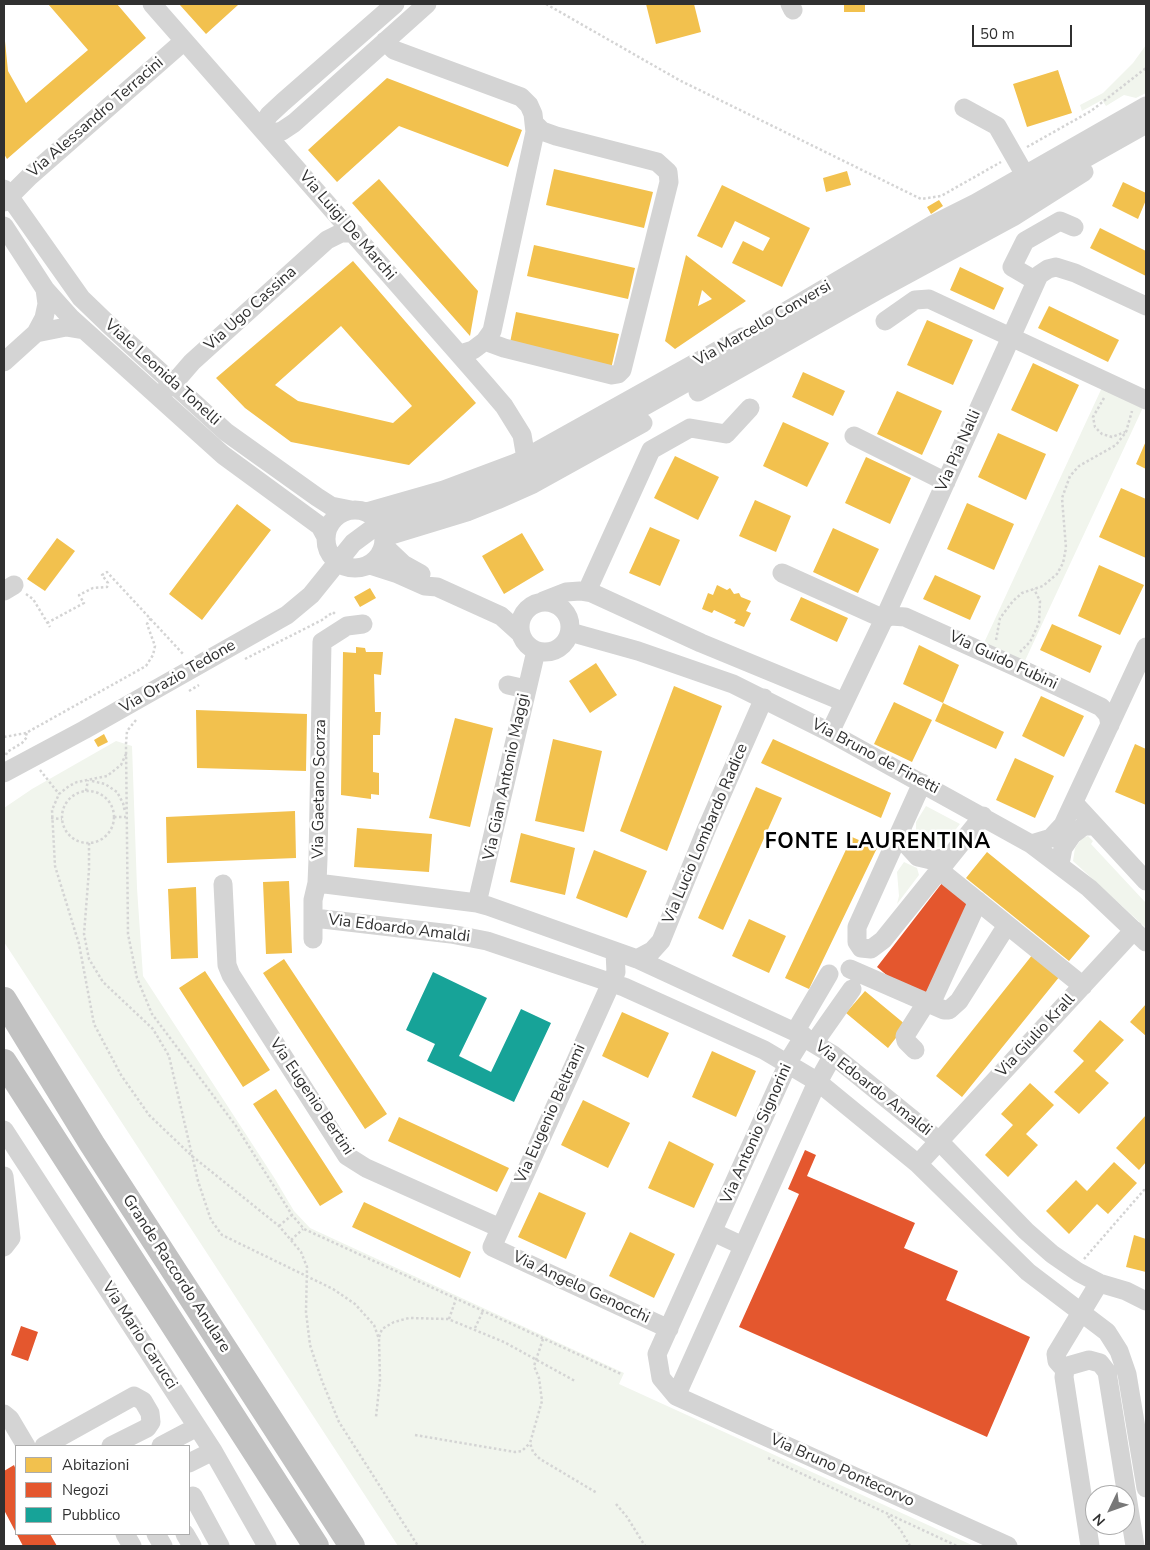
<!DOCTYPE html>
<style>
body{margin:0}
#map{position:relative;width:1150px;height:1550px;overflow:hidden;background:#fff;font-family:"Nunito Sans",sans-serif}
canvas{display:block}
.frame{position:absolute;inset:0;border:5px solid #303030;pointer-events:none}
.legend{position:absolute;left:15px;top:1445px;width:175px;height:90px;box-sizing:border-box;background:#fff;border:1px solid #acacac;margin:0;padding:6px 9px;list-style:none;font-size:15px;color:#303030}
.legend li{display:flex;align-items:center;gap:10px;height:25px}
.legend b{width:25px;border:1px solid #acacac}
.north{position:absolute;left:1085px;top:1485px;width:50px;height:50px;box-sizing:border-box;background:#fff;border:1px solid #acacac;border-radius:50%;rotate:228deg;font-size:14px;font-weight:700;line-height:20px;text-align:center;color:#303030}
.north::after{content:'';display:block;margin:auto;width:18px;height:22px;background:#787878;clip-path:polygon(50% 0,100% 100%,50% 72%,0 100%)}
.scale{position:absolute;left:972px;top:25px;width:100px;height:22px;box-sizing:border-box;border:2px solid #303030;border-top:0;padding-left:6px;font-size:15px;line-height:18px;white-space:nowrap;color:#303030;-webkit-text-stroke:4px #fff;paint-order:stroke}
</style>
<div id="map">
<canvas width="1150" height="1550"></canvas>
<div class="frame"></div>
<ul class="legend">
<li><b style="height:14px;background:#f2c14e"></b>Abitazioni</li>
<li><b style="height:14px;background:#e4572e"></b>Negozi</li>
<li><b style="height:14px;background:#17a398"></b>Pubblico</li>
</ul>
<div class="north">N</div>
<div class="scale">50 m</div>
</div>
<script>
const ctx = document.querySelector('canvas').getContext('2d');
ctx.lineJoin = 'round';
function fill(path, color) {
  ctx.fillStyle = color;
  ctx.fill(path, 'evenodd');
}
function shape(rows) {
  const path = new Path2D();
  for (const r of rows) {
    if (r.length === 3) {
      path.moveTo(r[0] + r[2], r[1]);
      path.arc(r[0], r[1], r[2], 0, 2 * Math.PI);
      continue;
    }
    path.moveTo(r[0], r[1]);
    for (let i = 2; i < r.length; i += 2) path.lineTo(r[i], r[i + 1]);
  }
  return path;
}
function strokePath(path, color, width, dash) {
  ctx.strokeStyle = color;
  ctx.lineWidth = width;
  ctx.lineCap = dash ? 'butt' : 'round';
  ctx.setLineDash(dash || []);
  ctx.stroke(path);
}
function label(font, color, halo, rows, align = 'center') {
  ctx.font = font + ' "Nunito Sans",sans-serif';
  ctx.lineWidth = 5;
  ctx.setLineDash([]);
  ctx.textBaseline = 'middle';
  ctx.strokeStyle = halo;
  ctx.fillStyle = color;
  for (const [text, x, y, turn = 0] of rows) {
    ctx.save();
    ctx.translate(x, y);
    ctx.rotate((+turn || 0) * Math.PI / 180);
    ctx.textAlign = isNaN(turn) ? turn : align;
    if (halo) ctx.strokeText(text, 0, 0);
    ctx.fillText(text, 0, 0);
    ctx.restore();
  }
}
fill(shape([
 [1146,45,1146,93,1136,98,1124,95,1106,106,1102,100,1082,111,1080,105,1103,93,1133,63],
 [1105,381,1146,401,1023,665,983,645],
 [116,741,132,746,137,888,143,976,275,1179,294,1211,310,1228,624,1373,619,1384,974,1546,398,1546,4,942,4,808,32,789],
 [926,806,960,824,942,847,929,848,916,837,916,822],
 [1088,836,1093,841,1091,844,1146,903,1146,928,1073,861,1075,848,1082,838],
 [904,862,917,868,919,875,897,904,899,896,897,872]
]), '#f1f5ed');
fill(shape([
 [48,4,117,4,146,38,7,159,4,154,4,31,8,71,26,103,88,50],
 [179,4,237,4,238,5,206,34],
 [646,4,694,4,701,32,656,44],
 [844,4,865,4,865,12,844,12],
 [1058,70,1072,113,1027,127,1013,84],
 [387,78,522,130,508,167,399,126,337,182,308,150],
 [554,169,653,192,644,228,546,205],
 [847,171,851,185,826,192,823,178],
 [379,179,478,291,470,336,352,203],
 [1123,182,1146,193,1146,200,1138,219,1112,206],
 [722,185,810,228,782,287,732,263,743,241,763,251,770,238,735,221,722,248,697,236],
 [939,200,943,206,931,214,927,207],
 [1100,228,1146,251,1146,276,1090,248],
 [534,245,635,268,628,299,527,276],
 [686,255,746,301,675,349,665,341],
 [702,290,712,299,698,306],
 [353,261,476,403,409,465,291,442,245,408,216,378],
 [341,326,412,406,393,423,298,401,275,385],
 [960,267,1004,288,994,310,950,290],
 [1049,306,1119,340,1108,362,1038,328],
 [516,312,619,334,611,369,509,348],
 [927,320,973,340,953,385,907,365],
 [1033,363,1079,385,1057,432,1011,410],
 [803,372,845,391,833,416,792,397],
 [897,391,942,411,922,455,877,434],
 [783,422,829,443,807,487,763,466],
 [998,433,1046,454,1026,500,978,477],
 [1146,441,1146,469,1136,464],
 [675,456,719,477,698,520,654,498],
 [866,457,911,478,890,524,845,503],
 [1121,488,1146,499,1146,558,1099,537],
 [755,500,791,516,776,552,739,536],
 [967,503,1014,524,994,570,947,549],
 [237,504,271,530,202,620,169,594],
 [650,527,680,540,660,586,629,573],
 [833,528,879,549,858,593,813,572],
 [522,533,544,570,504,594,482,556],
 [57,538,75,551,45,591,27,579],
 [1099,565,1144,585,1120,635,1078,616],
 [935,575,981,596,970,620,923,599],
 [717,585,727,590,730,588,734,594,739,593,741,597,751,601,746,611,751,613,744,627,734,623,736,620,714,610,712,613,702,609,708,593,713,595],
 [370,588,376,598,360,607,354,597],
 [801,597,848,618,837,642,790,620],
 [1052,624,1102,646,1090,673,1040,650],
 [919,645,959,665,943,703,903,684],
 [356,647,365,648,366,652,383,652,381,675,374,674,375,712,381,712,380,735,373,735,373,772,379,773,379,795,371,794,371,799,341,795,343,652,356,653],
 [596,663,617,695,590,713,569,681],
 [674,686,722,706,667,851,620,831],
 [1041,696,1084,716,1064,757,1022,736],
 [894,702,932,720,912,762,874,744],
 [943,703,1004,732,996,749,935,721],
 [196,710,307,714,306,771,197,768],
 [455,718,493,728,470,827,429,818],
 [104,734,108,742,98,747,94,740],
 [553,739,602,751,584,832,535,821],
 [773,739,891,793,881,818,761,763],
 [1135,744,1146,749,1146,805,1115,792],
 [1015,758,1054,776,1035,818,996,800],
 [756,787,782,798,723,930,698,918],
 [295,811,296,858,167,863,166,817],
 [357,828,432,834,429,872,354,867],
 [521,833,575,848,565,895,510,882],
 [852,837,877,848,809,989,785,978],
 [594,850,647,871,627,918,576,898],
 [987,852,1090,936,1069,961,966,878],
 [289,881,292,953,266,954,263,882],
 [196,887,198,958,171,959,168,889],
 [749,919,786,936,769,973,732,956],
 [1033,954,1060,976,962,1097,936,1076],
 [284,959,387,1114,365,1129,263,973],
 [205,971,270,1070,243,1087,179,988],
 [865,991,906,1025,888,1048,846,1013],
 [1146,1004,1146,1036,1130,1022],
 [622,1012,669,1033,648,1078,602,1056],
 [1100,1020,1124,1040,1095,1071,1109,1083,1079,1114,1054,1092,1084,1061,1073,1051],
 [712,1051,756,1071,736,1117,692,1097],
 [1030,1083,1054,1105,1026,1134,1038,1145,1008,1177,985,1155,1013,1125,1001,1114],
 [276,1089,343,1192,320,1206,253,1104],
 [583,1100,630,1123,608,1168,561,1145],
 [1146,1115,1146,1162,1139,1170,1116,1148],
 [399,1117,509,1168,497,1192,388,1141],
 [669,1141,714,1164,694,1208,648,1188],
 [1114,1162,1137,1183,1108,1214,1097,1204,1069,1234,1046,1211,1076,1180,1087,1191],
 [539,1192,586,1213,566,1259,518,1237],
 [364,1202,471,1252,460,1278,352,1227],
 [630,1232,675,1254,654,1298,609,1276],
 [1134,1235,1146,1239,1146,1272,1126,1267]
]), '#f2c14e');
fill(shape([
 [942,883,968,903,926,993,901,987,877,967],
 [805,1150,816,1155,807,1176,915,1223,904,1248,958,1271,946,1300,1030,1337,987,1437,739,1327,799,1194,788,1189],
 [21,1326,38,1332,28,1361,11,1355],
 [14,1465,16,1470,16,1534,50,1534,57,1546,23,1546,4,1510,4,1471]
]), '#e4572e');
fill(shape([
 [433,972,487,998,459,1056,491,1072,521,1009,551,1023,514,1102,427,1061,435,1044,406,1030]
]), '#17a398');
strokePath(shape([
 [546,4,679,80,921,199,941,196,1001,162],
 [1027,147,1091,111,1146,68],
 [1104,398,1093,417,1095,427,1102,434,1112,437,1125,432],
 [26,594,33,599,50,627],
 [47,623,84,603,79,595,93,588,107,587,108,583,102,575,107,572,184,655],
 [996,640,1000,618,1013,601,1022,593,1043,586,1057,574,1063,563,1066,548,1062,498,1070,476,1079,466,1116,445,1126,432,1132,411],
 [1020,652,1030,642,1039,623,1040,601,1034,589],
 [245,659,322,620,333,612,336,615],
 [189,691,199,685],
 [136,720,127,731,126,744,128,934,137,978,152,1014,236,1126,292,1215,304,1229,621,1374],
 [4,737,26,733],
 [126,754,121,765,107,776,77,782,69,786,59,794,52,810,55,866,79,944,94,1024,121,1075,149,1115,192,1156,279,1226,301,1252,307,1267,306,1312,310,1345,322,1381,339,1422,418,1546],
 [6,755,7,752,22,743,27,737,26,733,146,666,153,655,155,646,147,624,151,618],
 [40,770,59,794],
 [92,781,105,784,117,792,123,803,125,812],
 [88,817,26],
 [86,791,88,780],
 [114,817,126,817],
 [51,818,62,819],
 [89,843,89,870,84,934,89,959,103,982,153,1029,169,1056,198,1181,211,1220,222,1235,333,1289,355,1304,364,1314,374,1325,379,1339,380,1380,376,1417],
 [279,1226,292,1215],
 [291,1240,303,1229],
 [1084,1259,1144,1190,1146,1192],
 [449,1319,456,1299],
 [475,1328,483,1311],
 [379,1337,382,1329,394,1322,409,1318,448,1319,504,1342,575,1381],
 [543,1339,534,1366,539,1378,542,1401,530,1443,533,1452,540,1459,597,1493],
 [415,1435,515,1452,522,1451,530,1443],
 [768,1458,957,1546],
 [616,1504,627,1517,645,1546],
 [888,1516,900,1529,910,1546]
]), '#d4d4d4', 2.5, [2.5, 2.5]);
strokePath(shape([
 [152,4,486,385,504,406,522,435,526,458],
 [790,4,793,10],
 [385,41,394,50,521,97,529,105,533,114,535,132,492,331,485,341,473,350,460,354],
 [964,108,997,126,1025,175],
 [261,128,269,115,283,102,395,4],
 [267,135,282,131,294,123,427,4],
 [4,189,81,298,108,324,226,432,317,497,331,506,351,510],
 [4,202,30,176,184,41],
 [4,226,45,289,71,318,223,455,320,526,326,537],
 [1036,281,1012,267,1025,241,1060,221,1074,227],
 [885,321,915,300,929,299,1146,400],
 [768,322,934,224,976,203,1146,106],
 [36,333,66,327,84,330],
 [485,341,504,348,612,375,618,374,622,370,669,182,668,172,657,162,556,136,542,131,535,124],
 [4,362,36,333,44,318,47,304,45,289],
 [164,391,173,384,192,362,327,240,341,233,354,233],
 [698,392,880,289,1013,217,1084,172],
 [854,436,946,482],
 [355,539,29],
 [367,512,444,490,516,463,742,337],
 [385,537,467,512,497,500,533,484,643,423],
 [384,546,403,564,421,574],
 [370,565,398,574,425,586,437,587,501,616,521,634],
 [782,573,884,619,891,616,905,617,1023,670,1101,707,1108,715,1110,725],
 [4,591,14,585],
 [587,591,651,450,690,428,726,434,750,408],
 [543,601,566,592,580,591,592,593,701,643,844,702],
 [545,627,25],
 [570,632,638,651,733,684,827,731,1031,844,1089,888,1146,942],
 [508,685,526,689],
 [827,731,833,726,884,619,1039,275,1048,269,1056,267,1075,273,1146,306],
 [4,773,84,730,287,615,311,595,353,543,380,523,482,492,529,471,1146,124],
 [922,783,857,927,857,942,861,948,871,949,883,940,983,816],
 [1074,803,1146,881],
 [902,830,908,846,918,857,931,860,950,857],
 [1031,844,1051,838,1063,825,1146,647],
 [1060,864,1063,848,1072,835,1084,826,1095,826],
 [939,870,1083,986],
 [317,883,477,903,488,906,637,959,795,1032,833,1055,939,1141,1026,1231,1052,1254,1078,1272,1099,1283,1126,1291,1146,1301],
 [223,884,227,965,231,975,347,1156,366,1168,500,1228],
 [477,903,536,651],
 [314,918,451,934,487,941,624,987,764,1050,818,1082,918,1164,1028,1272,1107,1332,1119,1351,1127,1374,1146,1488],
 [313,939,313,900,317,883,318,859,322,642,347,626,363,624],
 [615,952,616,972,492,1247,669,1329],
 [637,959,652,951,661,941,706,830,764,698],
 [850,969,944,1010,949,1010,959,1001,1007,925],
 [935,995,978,901],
 [795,1032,829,974],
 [804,1036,791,1057,657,1354,661,1378,676,1396,1008,1546],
 [814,1043,852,989],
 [915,1050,906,1041,905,1036,926,1003],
 [4,1130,213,1451,267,1546],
 [918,1164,1134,930],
 [4,1176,11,1238,4,1247],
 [713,1232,743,1246],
 [1065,1370,1057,1361,1056,1354,1099,1283],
 [676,1396,814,1089,833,1055],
 [4,1414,10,1419,26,1446],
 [44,1446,134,1396,143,1401,150,1413,151,1422,147,1428,111,1446],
 [161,1446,197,1427],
 [189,1463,213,1451],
 [189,1498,193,1496,220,1546],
 [125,1534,132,1546],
 [156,1534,163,1546],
 [185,1534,192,1546],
 [1090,1546,1064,1377,1065,1370,1068,1366,1089,1360,1100,1363,1107,1372,1135,1546]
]), '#d4d4d4', 19);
strokePath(shape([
 [4,1000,92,1144,352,1546],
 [4,1062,316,1546]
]), '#c2c2c2', 26);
label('16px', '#303030', '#fff', [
 ["Via Alessandro Terracini",96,118,-41],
 ["Via Luigi De Marchi",347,226,49],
 ["Via Ugo Cassina",251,309,-42],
 ["Via Marcello Conversi",763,324,-30],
 ["Viale Leonida Tonelli",162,373,42],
 ["Via Pia Nalli",959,451,-66],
 ["Via Guido Fubini",1003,661,25],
 ["Via Orazio Tedone",178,677,-30],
 ["Via Bruno de Finetti",875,757,28],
 ["Via Gian Antonio Maggi",507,777,-78],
 ["Via Gaetano Scorza",320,789,-89],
 ["Via Lucio Lombardo Radice",706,834,-67],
 ["Via Edoardo Amaldi",399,929,7],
 ["Via Giulio Krall",1036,1036,-47],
 ["Via Edoardo Amaldi",873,1089,38],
 ["Via Eugenio Bertini",311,1097,56],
 ["Via Eugenio Beltrami",551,1114,-66],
 ["Via Antonio Signorini",757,1134,-66],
 ["Grande Raccordo Anulare",176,1274,57],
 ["Via Angelo Genocchi",581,1288,25],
 ["Via Mario Carucci",139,1336,57],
 ["Via Bruno Pontecorvo",842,1471,24]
]);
ctx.letterSpacing = '1px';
label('bold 21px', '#000', '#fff', [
 ["FONTE LAURENTINA",878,843]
]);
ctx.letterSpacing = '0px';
</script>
